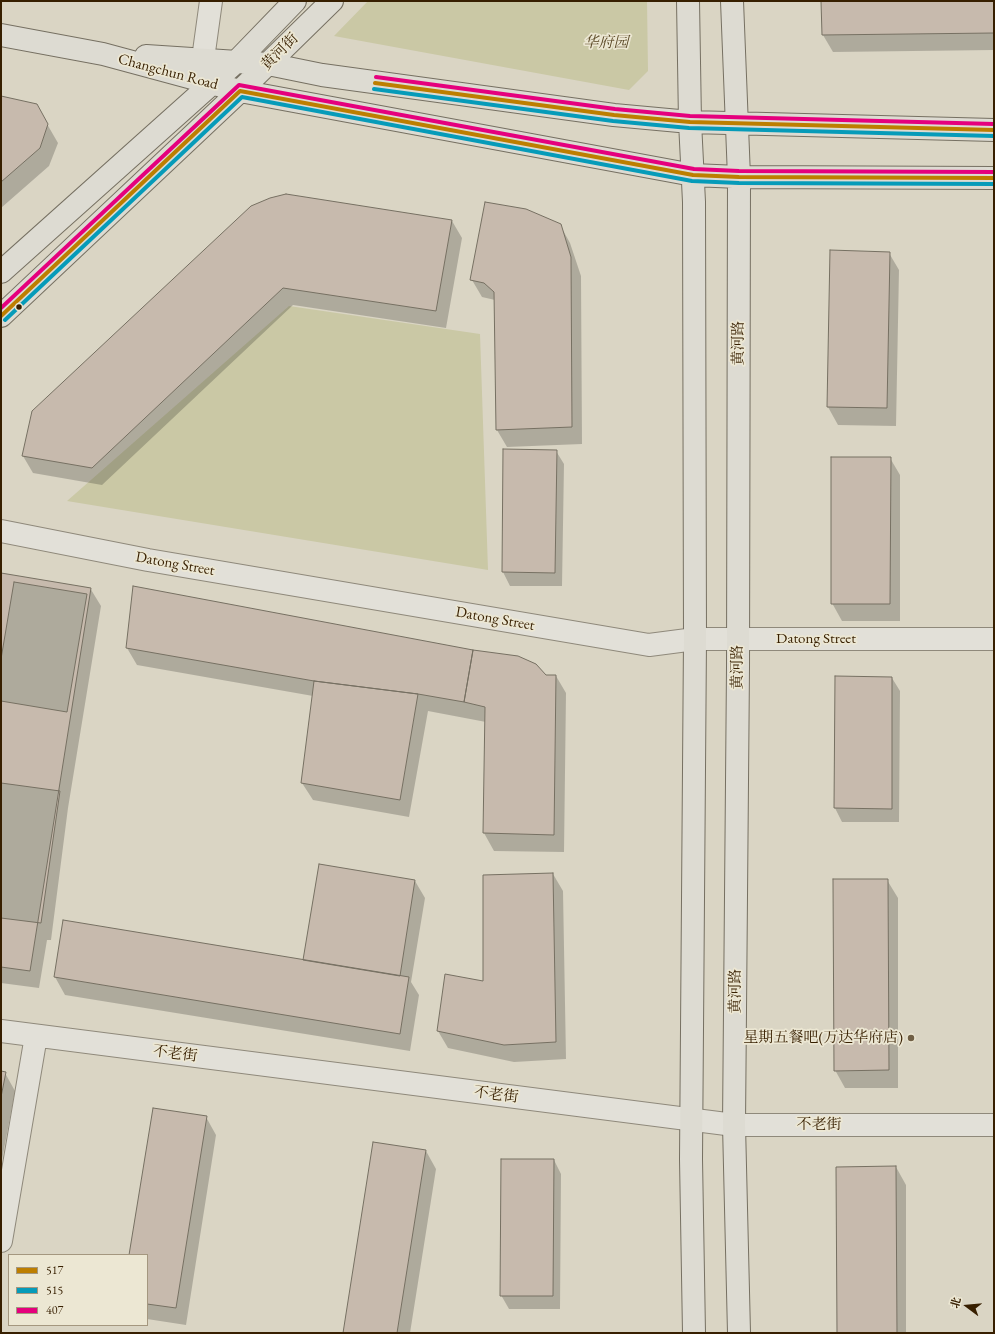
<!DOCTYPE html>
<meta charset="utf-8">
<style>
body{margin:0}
#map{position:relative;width:995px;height:1334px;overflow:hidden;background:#dad5c4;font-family:"EB Garamond","Noto Serif SC",serif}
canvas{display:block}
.frame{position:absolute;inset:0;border:2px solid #371f00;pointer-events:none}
.legend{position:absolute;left:8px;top:1254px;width:140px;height:72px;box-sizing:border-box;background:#ece7d3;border:1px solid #a4977f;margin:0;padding:5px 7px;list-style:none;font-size:12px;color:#371f00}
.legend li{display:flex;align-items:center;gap:8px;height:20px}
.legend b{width:20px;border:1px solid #a4977f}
.north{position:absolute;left:947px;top:1286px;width:40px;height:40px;-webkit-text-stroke:3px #ece7d3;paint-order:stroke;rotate:286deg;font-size:11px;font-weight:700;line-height:16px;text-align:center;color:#371f00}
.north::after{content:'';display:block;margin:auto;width:14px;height:18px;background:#371f00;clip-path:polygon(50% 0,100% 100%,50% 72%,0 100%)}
</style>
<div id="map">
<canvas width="995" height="1334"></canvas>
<div class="frame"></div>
<ul class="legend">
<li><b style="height:5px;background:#bd7e00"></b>517</li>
<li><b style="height:5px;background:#069bb9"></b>515</li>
<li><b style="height:5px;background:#e5007d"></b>407</li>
</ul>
<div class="north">北</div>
</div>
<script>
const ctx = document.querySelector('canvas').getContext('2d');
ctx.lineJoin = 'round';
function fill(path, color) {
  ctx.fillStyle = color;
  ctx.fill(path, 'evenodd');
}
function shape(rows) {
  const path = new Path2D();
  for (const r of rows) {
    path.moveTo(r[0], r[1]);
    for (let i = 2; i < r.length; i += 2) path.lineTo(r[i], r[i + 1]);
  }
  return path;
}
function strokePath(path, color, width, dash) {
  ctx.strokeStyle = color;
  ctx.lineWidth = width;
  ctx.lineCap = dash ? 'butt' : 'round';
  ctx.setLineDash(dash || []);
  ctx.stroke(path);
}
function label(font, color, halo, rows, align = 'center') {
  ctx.font = font + ' "EB Garamond","Noto Serif SC",serif';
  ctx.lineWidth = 3.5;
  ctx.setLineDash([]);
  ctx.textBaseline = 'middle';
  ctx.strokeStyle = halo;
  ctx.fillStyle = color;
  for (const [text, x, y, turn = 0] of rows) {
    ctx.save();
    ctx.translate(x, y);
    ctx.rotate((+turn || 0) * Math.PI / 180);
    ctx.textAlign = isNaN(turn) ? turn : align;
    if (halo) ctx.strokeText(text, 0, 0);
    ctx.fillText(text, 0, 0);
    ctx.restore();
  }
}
fill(shape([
 [368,1,647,1,648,71,629,90,334,36],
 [289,306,480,334,488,570,67,501]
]), '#cac8a5');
fill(shape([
 [822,1,994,1,994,50,833,52,823,35],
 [1,97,36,105,58,143,49,166,1,208],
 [270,199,452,221,462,238,446,328,293,305,102,485,33,473,23,456],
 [560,225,570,243,581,276,582,444,507,447,497,430,495,300,482,297,472,280],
 [831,251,889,253,899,270,896,426,838,425,828,407],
 [504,450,556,451,564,464,562,586,510,586,503,572],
 [890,458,900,475,900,621,842,621,832,603],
 [1,577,90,588,101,606,68,808,51,940,47,940,39,988,1,983],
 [127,648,556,676,566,693,564,852,494,851,484,833,486,722,428,711,409,817,313,800,302,783,313,696,137,665],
 [836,677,892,678,900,691,899,822,842,822,835,808],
 [553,874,563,891,566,1059,514,1062,448,1048,438,1031,484,983],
 [887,880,898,898,898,1088,845,1088,835,1070],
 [415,881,425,898,411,982,419,995,410,1051,65,995,55,977,64,922,304,961],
 [1,1072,5,1073,15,1091,1,1165],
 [206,1117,216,1135,186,1325,147,1319,147,1255,130,1255],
 [426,1151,436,1169,410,1333,344,1333],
 [554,1160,561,1174,560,1309,509,1309,501,1295],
 [896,1167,906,1185,906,1333,838,1333]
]), '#0003');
const building = shape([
 [821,1,994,1,994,33,822,35,821,1],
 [1,96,37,104,48,124,40,148,1,182,1,96],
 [286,194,452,220,436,311,283,288,92,468,22,456,32,411,251,206,270,198,286,194],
 [485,202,526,209,561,224,571,257,572,427,496,430,494,292,484,283,470,280,485,202],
 [830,250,890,252,887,408,827,407,830,250],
 [503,449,557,450,555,573,502,572,503,449],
 [831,457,891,457,890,604,831,604,831,457],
 [1,573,91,588,30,971,1,967,1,573],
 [14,582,87,594,67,712,1,701,1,659,14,582],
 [133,586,473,650,464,702,418,694,314,681,126,648,133,586],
 [473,650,518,656,536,664,546,675,556,675,554,835,483,833,485,707,464,702,473,650],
 [835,676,892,677,892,809,834,808,835,676],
 [314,681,418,694,400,800,301,783,314,681],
 [1,783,60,791,41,923,1,918,1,783],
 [319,864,415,880,400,976,303,960,319,864],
 [553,873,556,1042,504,1045,437,1031,445,974,483,981,483,875,553,873],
 [833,879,888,879,889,1070,834,1071,833,879],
 [63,920,409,977,400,1034,54,977,63,920],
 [1,1071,6,1072,1,1097,1,1071],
 [153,1108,207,1116,176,1308,147,1304,147,1255,129,1255,153,1108],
 [373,1142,426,1150,397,1333,343,1333,373,1142],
 [501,1159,554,1159,553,1296,500,1296,501,1159],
 [896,1166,897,1333,837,1333,836,1167,896,1166]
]);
fill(building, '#c7baad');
strokePath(building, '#767062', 1);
const minor = shape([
 [203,59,211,1],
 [1,531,148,560,649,645,695,639,994,639],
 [1,1031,734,1125,994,1125],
 [1,1241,36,1036]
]);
const major = shape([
 [688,1,690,122,694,202,695,639,691,1159,694,1333],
 [732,1,739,177,738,667,734,1125,739,1333],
 [1,35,103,54,240,91,693,175,739,177,994,178],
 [146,56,268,64,322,75,614,115,690,122,994,130],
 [1,272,237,61,295,1],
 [1,316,240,91,332,1]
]);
strokePath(minor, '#8f897b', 24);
strokePath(major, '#767062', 24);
strokePath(minor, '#e2e0d8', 22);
strokePath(major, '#dddbd2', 22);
strokePath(shape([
 [375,83,614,115,690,122,994,130],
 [1,316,240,91,693,175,739,177,994,178]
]), '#bd7e00', 4);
strokePath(shape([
 [374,89,613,121,689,128,994,136],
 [5,320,242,97,692,181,739,183,994,184]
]), '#069bb9', 4);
strokePath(shape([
 [376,77,615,109,690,116,994,124],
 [1,308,239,85,694,169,739,171,994,172]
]), '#e5007d', 4);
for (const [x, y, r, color] of [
 [19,307,3.5,"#371f00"],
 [911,1038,4,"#705f45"]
]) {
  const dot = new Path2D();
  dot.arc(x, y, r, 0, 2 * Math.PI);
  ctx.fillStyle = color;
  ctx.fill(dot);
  strokePath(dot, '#ece7d3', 1.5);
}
label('italic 15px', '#584623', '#ece7d3', [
 ["华府园",606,43]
]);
label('15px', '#371f00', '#ece7d3', [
 ["黄河街",280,52,-45],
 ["Changchun Road",168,72,15],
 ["黄河路",739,343,-90],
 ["Datong Street",175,564,10],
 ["Datong Street",495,619,10],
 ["Datong Street",816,639],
 ["黄河路",738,667,-90],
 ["黄河路",736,991,-90],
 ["不老街",175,1054,7],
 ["不老街",496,1095,7],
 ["不老街",819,1125]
]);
label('15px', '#371f00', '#ece7d3', [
 ["星期五餐吧(万达华府店)",903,1038]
], 'right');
</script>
